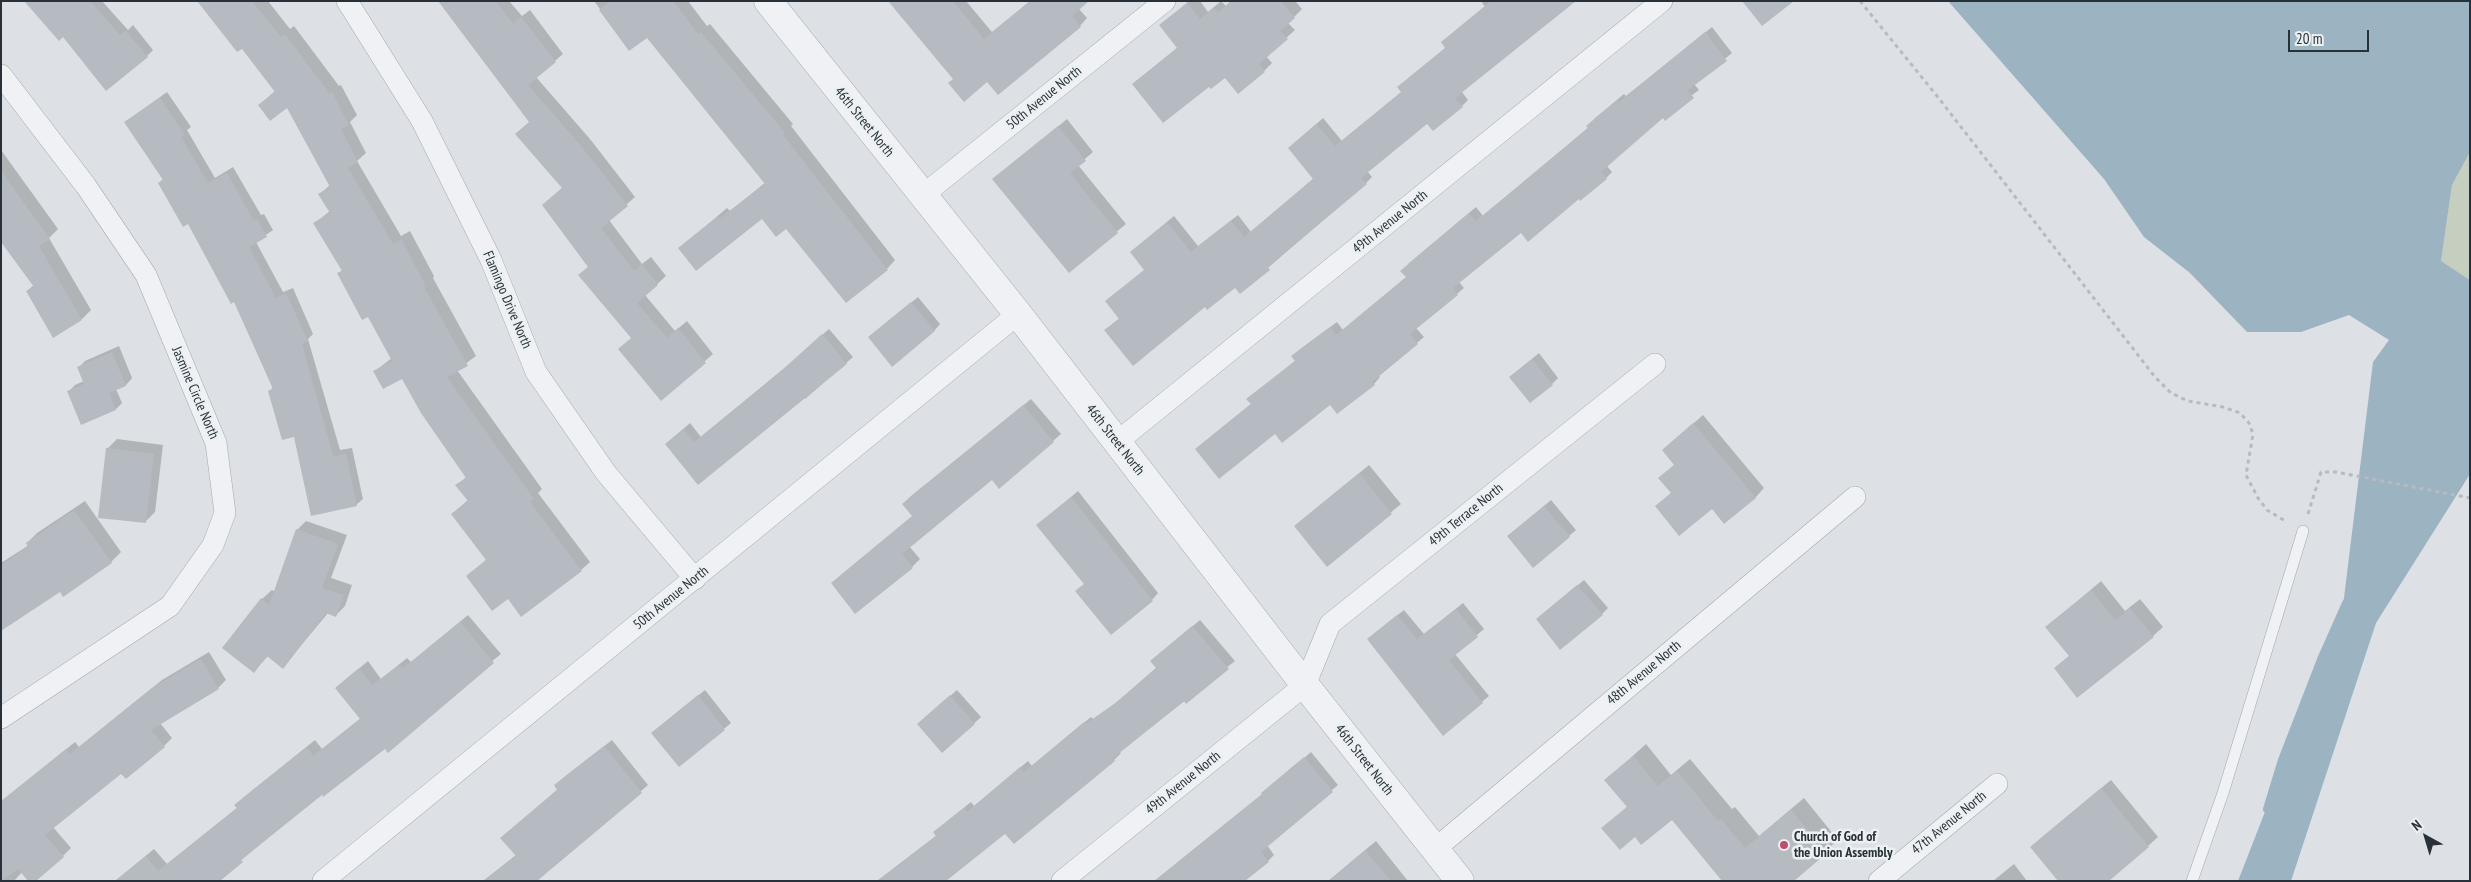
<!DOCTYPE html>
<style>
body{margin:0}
#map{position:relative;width:2471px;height:882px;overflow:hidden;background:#dde1e5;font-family:"PT Sans Narrow",sans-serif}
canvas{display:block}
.frame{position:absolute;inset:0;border:2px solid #28313a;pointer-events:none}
.north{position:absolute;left:2401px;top:812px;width:50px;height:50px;-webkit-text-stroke:4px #ecf0f3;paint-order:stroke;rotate:321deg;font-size:14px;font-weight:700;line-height:20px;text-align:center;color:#28313a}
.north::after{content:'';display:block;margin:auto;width:18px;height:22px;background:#28313a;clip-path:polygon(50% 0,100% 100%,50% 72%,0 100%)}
.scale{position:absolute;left:2288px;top:30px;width:81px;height:22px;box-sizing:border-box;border:2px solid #28313a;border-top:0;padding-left:6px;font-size:15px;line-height:18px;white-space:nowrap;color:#28313a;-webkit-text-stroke:4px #ecf0f3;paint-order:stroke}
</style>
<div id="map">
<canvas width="2471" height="882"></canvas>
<div class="frame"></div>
<div class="north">N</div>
<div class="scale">20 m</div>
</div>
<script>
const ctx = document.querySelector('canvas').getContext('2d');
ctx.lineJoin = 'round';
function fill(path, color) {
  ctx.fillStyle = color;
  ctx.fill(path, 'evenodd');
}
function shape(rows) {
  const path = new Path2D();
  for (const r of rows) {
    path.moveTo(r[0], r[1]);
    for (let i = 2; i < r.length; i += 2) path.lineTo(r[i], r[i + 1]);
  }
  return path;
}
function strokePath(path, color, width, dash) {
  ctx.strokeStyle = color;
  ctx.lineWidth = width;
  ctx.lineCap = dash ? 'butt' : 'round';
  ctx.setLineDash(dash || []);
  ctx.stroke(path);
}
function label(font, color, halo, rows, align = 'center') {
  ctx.font = font + ' "PT Sans Narrow",sans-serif';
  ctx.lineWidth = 5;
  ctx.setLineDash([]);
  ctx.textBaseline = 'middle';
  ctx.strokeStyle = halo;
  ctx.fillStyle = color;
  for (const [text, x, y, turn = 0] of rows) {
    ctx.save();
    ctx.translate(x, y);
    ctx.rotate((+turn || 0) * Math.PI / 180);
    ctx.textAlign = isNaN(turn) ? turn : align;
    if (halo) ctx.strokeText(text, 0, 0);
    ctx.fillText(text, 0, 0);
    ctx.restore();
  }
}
fill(shape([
 [2470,152,2470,280,2441,261,2452,185]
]), '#c5cebf');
fill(shape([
 [1948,1,2470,1,2470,152,2452,185,2441,261,2470,280,2470,474,2376,623,2291,881,2238,881,2342,614,2373,362,2389,340,2349,315,2301,332,2247,332,2190,273,2144,237,2104,179]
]), '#9cb3c2');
fill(shape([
 [28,1,102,1,128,30,133,25,153,50,147,56,63,36],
 [199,1,268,1,290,29,294,26,339,86,341,85,357,115,350,122,366,153,357,161,401,236,410,231,434,276,433,278,476,356,457,370,542,489,538,493,590,562,581,570,508,598,468,576,487,559,452,514,468,500,457,486,466,477,402,377,375,371,392,358,368,315,339,274,342,270,315,223,330,211,320,194,330,185,287,107,259,105,275,91,242,47],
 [440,1,509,1,522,16,530,10,563,54,536,77,590,139,635,197,609,220,642,264,651,257,666,276,645,295,675,331,687,321,713,354,661,399,632,337,580,275,589,266,543,205,563,187,530,121],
 [594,1,688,1,707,26,710,24,793,124,791,126,895,260,887,269,762,217,680,248,727,208,730,211,766,182,647,36,630,49],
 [890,1,966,1,992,32,1030,1,1079,9,1087,18,1080,26,987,80,954,79],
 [1189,1,1200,1,1208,12,1221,1,1226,6,1231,1,1295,1,1302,9,1288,23,1295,30,1266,56,1272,63,1264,71,1225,77,1209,85,1134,84,1178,47,1169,18],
 [1481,1,1574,1,1462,92,1468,100,1462,106,1427,123,1367,171,1372,177,1366,183,1240,292,1235,286,1205,305,1112,324,1120,318,1145,269,1138,246,1174,216,1198,246,1238,215,1251,232,1314,178,1296,142,1323,118,1342,141,1402,92,1485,7],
 [1712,27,1732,53,1694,84,1699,90,1663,116,1606,165,1612,172,1606,178,1521,231,1459,282,1464,288,1416,328,1424,337,1378,375,1380,377,1374,384,1337,412,1330,403,1275,433,1203,443,1252,403,1248,399,1296,360,1299,350,1337,322,1343,330,1407,277,1408,264,1476,207,1483,216,1589,127,1594,119,1624,94,1626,96],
 [167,92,191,127,187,130,215,178,233,167,261,215,264,214,273,230,256,242,283,292,293,288,313,334,308,339,340,450,352,448,363,499,356,505,295,435,269,391,274,387,234,301,189,222,159,183,164,178,125,122],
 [1067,119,1093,152,1078,165,1126,224,1069,271,994,179],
 [1,150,58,229,49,238,91,310,82,319,27,291,34,285,3,243,1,244],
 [918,297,940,324,934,331,876,331],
 [829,329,853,357,805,399,803,397,699,483,673,438,690,423,701,437,788,365],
 [119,346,132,378,126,385,116,389,122,403,116,409,82,423,69,391,75,385,84,381,79,367,85,361],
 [1539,353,1558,378,1552,384,1510,377],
 [1031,399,1061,434,1053,441,992,478,909,546,920,559,912,567,833,583,913,516,903,504,911,496],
 [1703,415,1764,488,1755,498,1712,508,1657,506,1672,492,1660,478,1675,464,1663,450],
 [117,439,163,445,155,512,145,522,107,449],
 [1369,465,1401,504,1327,565,1295,526],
 [1078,491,1158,593,1152,600,1085,584,1038,525],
 [1551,500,1576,530,1569,536,1515,530],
 [85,501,121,552,111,562,64,595,60,590,1,629,1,563,29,545,27,543,37,533],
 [306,521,347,535,331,578,352,585,345,606,336,615,328,613,283,667,268,656,254,671,262,599,272,590,275,592,297,530],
 [1584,580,1608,608,1602,614,1544,613],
 [2101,581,2125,611,2140,599,2163,627,2153,636,2055,668,2070,655,2047,627],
 [1463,603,1484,629,1455,654,1489,696,1443,734,1375,633,1404,610,1424,634],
 [468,615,501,654,385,748,322,793,216,881,115,881,154,849,167,864,238,807,236,805,244,797,315,740,322,749,361,718,345,680,368,661,381,679,407,658,411,662],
 [1200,620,1235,661,1120,752,1121,753,1114,760,1014,843,1005,832,944,881,877,881,937,835,941,826,971,802,974,806,1028,761,1032,766,1091,717,1093,719,1121,699,1157,667,1159,654],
 [209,652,226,680,218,688,160,723,172,738,164,746,121,772,53,827,71,848,63,856,22,872,14,881,1,881,1,802,75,742,79,747,162,680],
 [705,690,731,723,679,766,659,727],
 [957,690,981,717,942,752,925,718],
 [612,740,648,785,535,881,483,881,516,855,502,838,558,789,555,786,563,778],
 [1646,744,1671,775,1690,759,1732,809,1735,807,1759,836,1804,798,1838,840,1792,881,1672,819,1635,835,1603,828,1628,806,1606,780],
 [1311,752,1338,785,1267,845,1274,855,1268,861,1155,881,1263,794],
 [2111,780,2158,837,2148,846,2041,838],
 [1376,841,1408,881,1328,881],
 [2014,864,2027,881,1993,881]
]), '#0003');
strokePath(shape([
 [2267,809,2282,760,2322,657,2346,603]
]), '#9cb3c2', 8);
fill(shape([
 [24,1,90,1,120,35,126,31,148,57,106,91,63,37,59,41],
 [197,1,252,1,281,37,285,34,330,94,332,92,349,125,341,129,358,162,348,168,393,244,401,239,426,286,424,287,468,366,447,377,534,499,530,502,582,571,521,617,508,599,492,611,466,576,486,560,451,514,468,501,455,485,466,478,421,413,402,379,383,389,373,371,392,361,368,317,362,320,337,273,342,271,313,223,330,213,318,194,330,187,287,108,270,121,258,105,275,92,242,49,237,52],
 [438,1,495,1,513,23,521,17,556,62,528,85,582,147,628,206,601,228,634,271,642,264,658,285,637,303,667,338,678,328,706,363,661,401,618,349,631,338,578,275,588,267,542,205,562,188,515,134,529,122],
 [610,1,673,1,698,34,701,32,785,133,783,135,888,270,846,303,786,229,776,237,762,219,696,271,678,248,718,216,720,218,765,184,647,38,629,51,599,10],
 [888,1,953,1,984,39,1030,1,1089,1,1072,16,1081,27,998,95,987,82,964,102,948,83,953,79],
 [1231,1,1281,1,1295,18,1280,31,1288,39,1259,64,1265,72,1238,94,1225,78,1211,89,1209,87,1163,123,1132,84,1177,48,1159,25,1187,3,1200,19,1214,8,1218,13],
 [1491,1,1576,1,1455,98,1463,107,1433,131,1427,124,1361,178,1367,184,1268,267,1270,270,1240,294,1235,288,1207,310,1205,307,1133,366,1104,330,1119,319,1105,301,1144,270,1130,252,1167,222,1191,252,1231,221,1244,237,1313,179,1288,148,1316,124,1335,146,1401,92,1397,87,1445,48,1441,42],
 [1742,1,1794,1,1762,26],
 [1705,32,1727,61,1688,90,1694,98,1665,121,1663,118,1601,172,1607,179,1580,201,1579,199,1528,242,1521,233,1453,288,1458,295,1410,334,1418,344,1372,382,1375,385,1337,414,1330,405,1282,443,1275,434,1219,479,1195,449,1251,404,1246,399,1295,361,1291,356,1330,327,1336,335,1406,277,1400,271,1469,213,1476,221,1588,128,1586,126,1617,100,1619,102],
 [160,98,185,135,181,137,208,183,227,173,254,221,257,219,267,237,249,247,276,298,286,293,308,341,302,344,333,456,346,454,357,506,311,516,294,437,282,440,268,391,273,389,234,302,231,304,188,224,183,227,158,183,163,180,124,122],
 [1058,126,1086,161,1070,173,1118,233,1069,273,992,179],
 [1,171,50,239,39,246,82,320,53,338,26,291,34,287,1,242],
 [911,302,935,331,892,367,868,337],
 [822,334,847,364,698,485,665,444,683,429,694,442,780,372],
 [112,352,126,386,109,393,116,410,81,425,67,391,84,384,77,367],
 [1532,359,1553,385,1530,403,1509,377],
 [1023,405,1054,442,999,489,992,480,902,554,913,568,855,614,831,583,912,516,902,504],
 [1693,423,1756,498,1724,524,1712,509,1679,536,1655,506,1671,493,1658,478,1674,465,1662,450],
 [106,448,154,454,146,523,98,518],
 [1359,473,1392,514,1327,567,1294,526],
 [1071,497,1153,601,1111,635,1075,591,1084,584,1036,525],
 [1544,506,1570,537,1533,568,1507,536],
 [74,510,112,563,63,597,60,592,1,631,1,565,28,547,26,543],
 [296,529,338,544,322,588,344,595,336,617,326,613,283,669,267,656,254,673,222,648,261,598,269,605],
 [1577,585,1603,615,1560,650,1536,619],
 [2091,590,2115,620,2130,608,2154,637,2077,698,2054,668,2069,656,2045,627],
 [1456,609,1478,637,1449,660,1483,703,1443,736,1367,639,1397,615,1417,639],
 [460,622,494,663,388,753,385,749,323,797,322,795,241,860,243,862,220,881,115,881,146,856,158,871,237,808,234,805,307,747,313,756,360,719,335,688,359,668,372,685,399,665,402,669],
 [1192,626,1229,669,1186,704,1184,701,1113,758,1115,761,1014,844,1005,834,946,881,877,881,936,836,933,832,964,808,967,812,1020,767,1024,772,1084,722,1085,724,1112,706,1156,668,1150,661],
 [201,659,219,689,151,730,165,747,126,779,121,774,45,835,64,857,36,881,28,881,18,869,1,881,1,801,66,749,70,754,152,688],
 [698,695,725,730,679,767,651,733],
 [950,695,975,724,942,753,917,724],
 [604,746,642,793,537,881,483,881,516,856,500,838,557,790,554,785],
 [1633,756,1658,786,1677,771,1718,821,1721,819,1745,848,1791,810,1827,853,1794,881,1722,881,1672,820,1641,845,1635,837,1620,850,1601,828,1627,807,1604,780],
 [1304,757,1333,792,1261,852,1269,862,1245,881,1154,881,1262,794,1261,793],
 [2101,788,2149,847,2109,881,2058,881,2030,847],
 [1365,850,1391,881,1329,881]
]), '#b5bbc1');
const service = shape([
 [2192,881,2223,793,2303,531]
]);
const minor = shape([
 [347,1,422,121,491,260,536,372,606,473,695,579],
 [1,75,86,186,146,275,216,443,225,513,213,545,170,606,1,718],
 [923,195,1165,1],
 [1117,442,1662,1],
 [1435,849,1855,497],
 [323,881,1018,314],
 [1062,881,1305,685,1330,624,1655,364],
 [1879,881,1997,784]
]);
const tertiary = shape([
 [768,1,1018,314,1305,685,1460,881]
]);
strokePath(service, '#a3a9ae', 12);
strokePath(minor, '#a3a9ae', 22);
strokePath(tertiary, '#a3a9ae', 29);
strokePath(shape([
 [1860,1,1937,96,2155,377,2171,393,2188,401,2223,407,2240,413,2249,423,2253,434,2246,475,2258,498,2267,510,2287,522],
 [2308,514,2321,472,2336,472,2470,498]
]), '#b7bbc0', 3, [4, 4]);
strokePath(service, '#eff1f4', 11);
strokePath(minor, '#eff1f4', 21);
strokePath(tertiary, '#eff1f4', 28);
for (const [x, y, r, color] of [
 [1784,845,5,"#be4e6d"]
]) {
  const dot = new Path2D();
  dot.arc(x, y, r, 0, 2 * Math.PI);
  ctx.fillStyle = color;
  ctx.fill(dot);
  strokePath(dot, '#ecf0f3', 2);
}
label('14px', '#28313a', '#ecf0f3', [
 ["50th Avenue North",1044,98,-39],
 ["46th Street North",864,122,51],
 ["49th Avenue North",1390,222,-39],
 ["Flamingo Drive North",507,300,67],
 ["Jasmine Circle North",195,393,67],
 ["46th Street North",1115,440,52],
 ["49th Terrace North",1466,515,-39],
 ["50th Avenue North",671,598,-39],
 ["48th Avenue North",1644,673,-40],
 ["46th Street North",1364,760,52],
 ["49th Avenue North",1183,783,-39],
 ["47th Avenue North",1949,823,-39]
]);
label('bold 14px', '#28313a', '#ecf0f3', [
 ["Church of God of",1794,837],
 ["the Union Assembly",1794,853]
], 'left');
</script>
